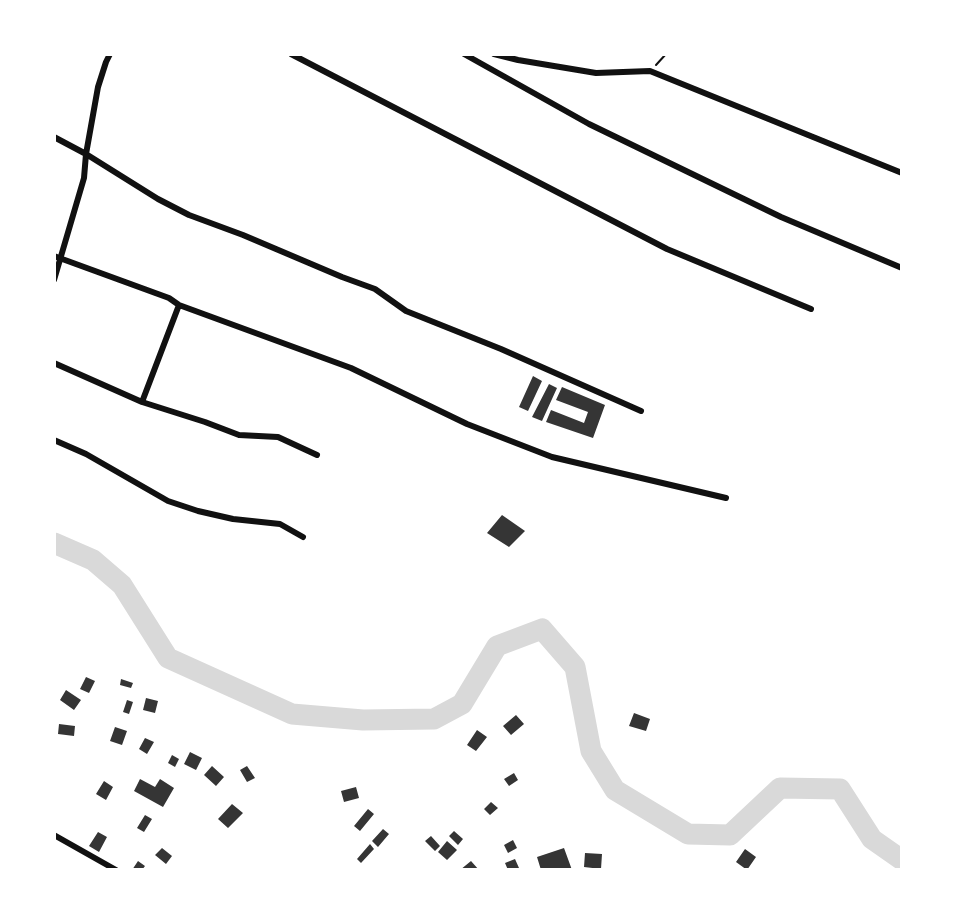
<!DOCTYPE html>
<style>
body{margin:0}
#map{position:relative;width:956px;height:924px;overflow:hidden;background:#fff;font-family:Quicksand,sans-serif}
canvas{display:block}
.frame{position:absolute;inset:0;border:56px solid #fff;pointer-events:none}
</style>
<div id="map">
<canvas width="956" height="924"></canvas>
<div class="frame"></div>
</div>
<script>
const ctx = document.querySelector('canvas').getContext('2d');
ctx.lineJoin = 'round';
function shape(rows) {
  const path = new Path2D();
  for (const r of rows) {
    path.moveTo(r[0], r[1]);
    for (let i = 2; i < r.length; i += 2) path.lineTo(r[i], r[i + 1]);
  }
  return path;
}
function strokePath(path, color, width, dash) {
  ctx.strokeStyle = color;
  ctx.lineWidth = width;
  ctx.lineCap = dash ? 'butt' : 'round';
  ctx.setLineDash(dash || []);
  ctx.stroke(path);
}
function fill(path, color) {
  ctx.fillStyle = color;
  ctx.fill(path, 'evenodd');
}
strokePath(shape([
 [54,543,93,560,122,585,168,658,292,714,363,720,434,719,462,704,497,646,542,629,575,667,591,751,615,790,688,834,730,835,780,788,840,789,872,839,902,860]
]), '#d9d9d9', 21);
fill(shape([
 [533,376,542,381,528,411,519,407],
 [549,384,557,388,542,421,532,417],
 [562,387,605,405,593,438,546,422,551,410,584,423,588,412,556,400],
 [502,515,525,531,509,547,487,533],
 [86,677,95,681,89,693,80,689],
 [121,679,133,683,131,688,120,685],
 [66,690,81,700,74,710,60,700],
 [146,698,158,701,155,713,143,710],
 [127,700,133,702,129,714,123,712],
 [634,713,650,719,646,731,629,726],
 [516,715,524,724,511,735,503,726],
 [59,724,75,726,74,736,58,734],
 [115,727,127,731,122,745,110,741],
 [477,730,487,737,476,751,467,745],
 [145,738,154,742,147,754,139,749],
 [190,752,202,758,196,770,184,764],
 [172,755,179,759,175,767,168,763],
 [212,766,224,777,216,786,204,775],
 [247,766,255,778,247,782,240,770],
 [514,773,518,780,509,786,504,779],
 [140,779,155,787,160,779,174,788,163,807,134,791],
 [104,781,113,787,106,800,96,794],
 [356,787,359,798,344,802,341,791],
 [491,802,498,808,490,815,484,809],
 [232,804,243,813,228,828,218,819],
 [368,809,374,814,360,831,354,826],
 [145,815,152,819,144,832,137,828],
 [383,829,389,834,378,847,372,841],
 [454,831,463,839,458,845,449,836],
 [98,832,107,837,99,852,89,846],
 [431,836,440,846,435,851,425,841],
 [513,840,517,848,508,853,504,845],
 [447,841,457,850,447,860,438,852],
 [370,844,374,849,361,863,357,859],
 [162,848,172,856,166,864,155,855],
 [564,848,572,870,541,870,537,857],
 [745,849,756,857,747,870,736,862],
 [585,853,602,854,601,869,584,867],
 [515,859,519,868,515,870,508,870,505,863],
 [138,861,145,866,142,870,132,870],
 [471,861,479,870,460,870]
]), '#353535');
strokePath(shape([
 [656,65,666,54]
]), '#111', 2);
strokePath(shape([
 [291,54,667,249,811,309],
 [464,54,589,124,781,217,902,268],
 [494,54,518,60,596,73,650,71,902,173],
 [54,137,86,154,158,199,189,215,243,235,342,277,375,289,406,311,501,349,641,411],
 [54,256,169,298,179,305,351,368,467,424,552,457,726,498],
 [54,280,84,178,86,154,98,87,106,62,110,54],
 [54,363,142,402,205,422,239,435,278,437,317,455],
 [142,402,179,305],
 [54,440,86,454,168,501,198,511,233,519,280,524,303,537],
 [54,835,116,870]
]), '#111', 6);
</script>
